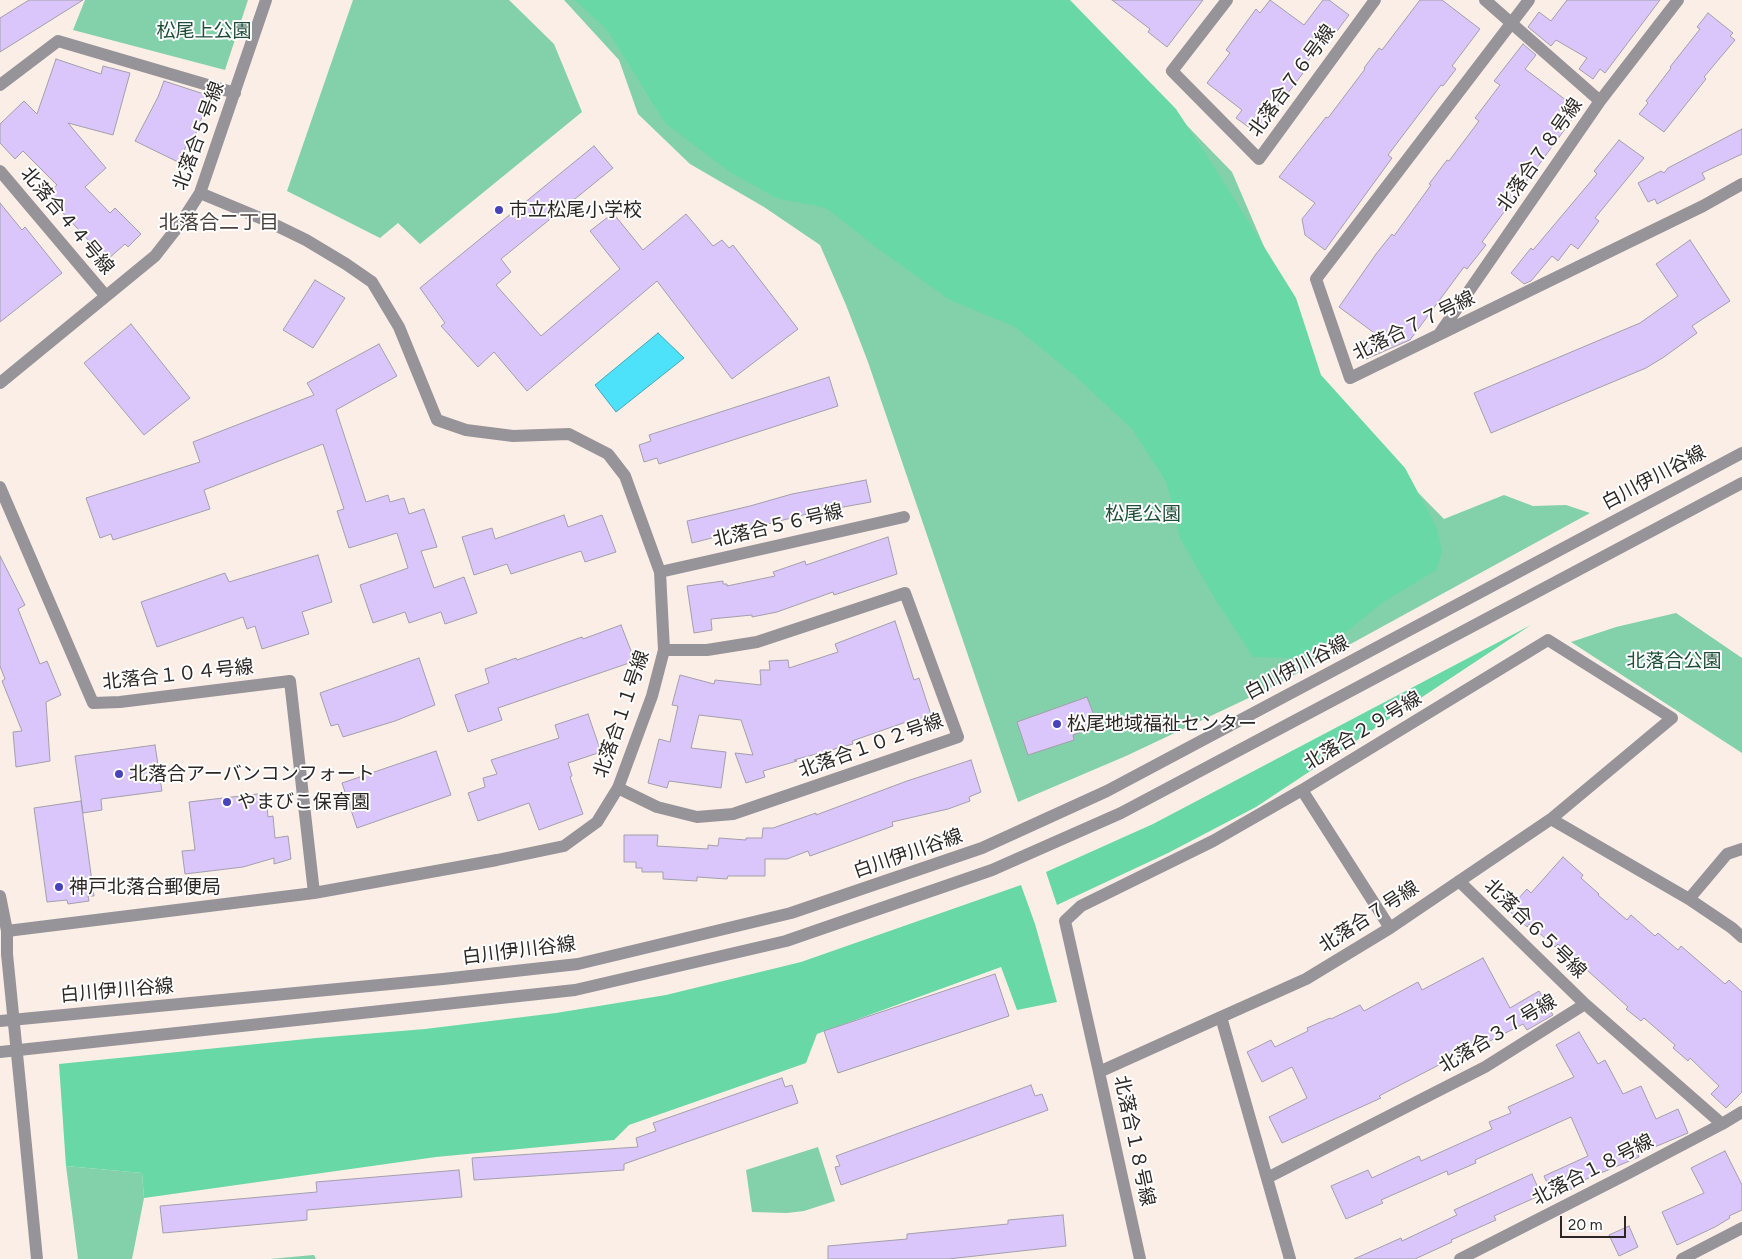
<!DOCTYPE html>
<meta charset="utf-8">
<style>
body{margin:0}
#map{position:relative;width:1742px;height:1259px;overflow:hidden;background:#fbeee7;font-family:Figtree,sans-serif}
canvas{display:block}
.scale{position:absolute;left:1560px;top:1216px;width:66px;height:22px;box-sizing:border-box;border:2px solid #2c2725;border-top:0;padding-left:6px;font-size:15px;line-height:18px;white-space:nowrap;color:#2c2725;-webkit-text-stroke:4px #fff;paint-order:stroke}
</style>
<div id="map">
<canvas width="1742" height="1259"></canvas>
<div class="scale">20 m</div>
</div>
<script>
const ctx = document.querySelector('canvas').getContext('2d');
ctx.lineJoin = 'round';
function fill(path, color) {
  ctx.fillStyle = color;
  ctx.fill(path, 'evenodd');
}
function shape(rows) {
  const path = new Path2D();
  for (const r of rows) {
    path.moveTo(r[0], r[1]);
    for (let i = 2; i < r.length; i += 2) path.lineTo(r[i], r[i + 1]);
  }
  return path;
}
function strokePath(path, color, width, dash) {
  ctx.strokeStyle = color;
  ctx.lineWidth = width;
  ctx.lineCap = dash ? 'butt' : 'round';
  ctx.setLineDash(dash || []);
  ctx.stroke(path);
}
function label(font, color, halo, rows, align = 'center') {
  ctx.font = font + ' Figtree,"Noto Sans JP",sans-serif';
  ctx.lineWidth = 4;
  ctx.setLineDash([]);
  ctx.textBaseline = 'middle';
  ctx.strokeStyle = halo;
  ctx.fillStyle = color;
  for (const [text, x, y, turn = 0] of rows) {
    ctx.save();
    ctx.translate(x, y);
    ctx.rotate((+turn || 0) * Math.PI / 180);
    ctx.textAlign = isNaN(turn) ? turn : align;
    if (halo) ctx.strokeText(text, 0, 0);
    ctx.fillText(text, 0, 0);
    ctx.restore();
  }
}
fill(shape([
 [85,0,248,0,225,70,73,30],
 [353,0,509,0,554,44,582,112,420,244,398,223,380,238,287,191],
 [564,0,1065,0,1232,172,1293,314,1308,381,1444,519,1504,495,1533,506,1566,505,1590,513,1272,687,1126,756,1018,802,868,362,846,305,820,245,764,207,690,164,638,114,619,60],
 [1676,613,1742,658,1742,753,1571,642,1616,627],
 [818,1147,835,1201,804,1211,787,1213,752,1212,746,1170],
 [66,1166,142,1173,144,1198,132,1259,78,1259],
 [314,1255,316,1259,270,1259,313,1255]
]), '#82d1ab');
fill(shape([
 [575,0,1070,0,1176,109,1220,176,1296,298,1321,375,1405,468,1437,528,1442,552,1436,570,1382,603,1340,637,1293,658,1253,657,1212,594,1180,538,1166,481,1132,429,1074,375,1015,327,950,300,881,251,826,208,776,198,730,172,665,123,608,31],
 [1531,625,1256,807,1168,853,1057,905,1046,872,1153,824],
 [1021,885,1035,924,1057,1002,1017,1010,1001,967,817,1034,806,1063,629,1125,614,1140,436,1157,144,1198,142,1173,66,1166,59,1064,316,1038,425,1029,556,1013,666,995,801,962]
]), '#68d8a6');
const water = shape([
 [658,333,684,358,616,412,595,385,658,333]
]);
fill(water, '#4de1fa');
strokePath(water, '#43a9ba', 1);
const building = shape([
 [29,0,83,0,0,52,0,18,29,0],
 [1112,0,1203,0,1167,47,1148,32,1150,29,1112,0],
 [1270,0,1304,25,1323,0,1329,0,1349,15,1331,39,1327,36,1300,71,1303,73,1275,110,1276,111,1263,129,1258,125,1254,131,1236,118,1242,110,1207,83,1230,53,1226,50,1256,9,1260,13,1270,0],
 [1420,0,1442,0,1480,29,1452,66,1456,69,1443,86,1441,85,1388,155,1392,158,1325,250,1305,235,1302,219,1315,203,1279,177,1326,117,1328,118,1365,69,1364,68,1379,48,1382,50,1420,0],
 [1567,0,1660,0,1605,73,1600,69,1593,79,1579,69,1587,58,1556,40,1551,46,1528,27,1539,12,1551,21,1567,0],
 [1708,13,1733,33,1730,36,1735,40,1704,77,1706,79,1664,132,1639,114,1648,103,1646,101,1671,68,1670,67,1700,29,1697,27,1708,13],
 [1523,44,1536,55,1525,69,1579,110,1482,242,1486,245,1467,269,1464,267,1410,340,1366,359,1359,343,1377,335,1339,307,1376,254,1392,234,1394,236,1431,185,1429,184,1447,160,1449,161,1479,121,1475,118,1500,85,1494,81,1523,44],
 [56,59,101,74,103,66,130,73,113,135,68,123,106,168,85,187,110,213,115,208,141,234,128,247,125,244,107,260,61,211,59,213,44,196,57,185,23,151,15,159,0,143,0,124,24,101,37,114,56,59],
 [164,81,210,96,194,138,191,137,178,162,135,141,158,97,164,81],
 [1742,129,1742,154,1702,173,1705,179,1657,204,1655,199,1648,202,1638,183,1661,171,1664,173,1668,168,1742,129],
 [1619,140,1644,158,1595,218,1599,221,1578,249,1571,244,1558,261,1552,256,1531,281,1524,284,1511,273,1531,248,1533,250,1597,174,1594,171,1619,140],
 [594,146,613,168,501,259,511,272,496,285,541,336,620,269,590,231,613,213,643,250,686,214,713,246,722,240,729,248,733,245,798,329,732,379,657,281,527,391,494,352,478,367,441,326,445,323,420,288,594,146],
 [0,203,22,230,25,227,62,273,0,322,0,203],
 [1690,240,1730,301,1692,326,1697,333,1664,357,1646,368,1491,433,1474,393,1640,323,1678,296,1656,264,1690,240],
 [315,280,345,298,313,348,283,330,315,280],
 [131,324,190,398,144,435,84,363,131,324],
 [379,344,397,376,336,410,366,502,388,495,390,502,404,498,409,514,424,509,437,547,421,551,434,588,464,577,477,613,445,624,441,612,409,623,405,612,373,623,360,585,408,568,397,533,349,548,337,511,344,509,323,444,204,490,210,509,113,540,111,534,100,538,86,498,200,462,193,442,314,395,307,383,379,344],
 [829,377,838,406,659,464,657,458,644,462,639,445,651,441,649,435,829,377],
 [866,480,871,502,827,510,827,509,692,543,687,521,750,506,792,494,866,480],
 [564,515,568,527,602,515,616,552,585,562,581,551,511,574,507,564,474,575,462,537,492,528,495,539,564,515],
 [888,537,897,574,834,595,833,592,777,612,752,617,752,615,711,619,712,630,694,633,687,586,723,581,723,584,727,584,727,586,775,576,773,572,805,561,806,565,888,537],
 [318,555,332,602,302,612,309,634,262,649,255,626,247,629,243,617,157,647,141,602,225,573,229,582,318,555],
 [0,556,25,605,18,609,40,664,47,661,61,695,46,702,50,761,16,767,13,732,22,731,2,681,5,679,0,666,0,556],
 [895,621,914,680,919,678,933,721,909,730,906,722,852,741,853,744,794,760,797,761,763,771,765,777,746,783,735,753,753,755,741,720,699,715,691,748,726,752,721,788,669,781,667,788,648,783,659,739,670,742,678,706,672,705,680,675,714,684,715,680,761,685,760,670,770,670,769,661,788,660,789,668,838,652,835,644,895,621],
 [621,625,635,661,498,708,502,720,468,732,455,695,489,683,485,669,516,658,517,660,582,637,583,639,621,625],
 [419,658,435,705,395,721,343,737,338,724,331,726,320,693,419,658],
 [1087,697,1098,726,1073,735,1074,740,1028,755,1017,722,1087,697],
 [588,714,601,752,568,763,572,776,570,777,583,814,539,830,529,803,478,821,468,793,485,787,483,778,497,774,491,760,559,738,555,725,588,714],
 [155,745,162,791,101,799,102,810,83,813,75,756,155,745],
 [436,751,451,795,357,828,342,783,436,751],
 [971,760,981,792,969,797,970,801,948,809,892,822,893,826,810,856,808,851,787,859,765,859,765,876,728,876,727,879,697,877,697,881,663,879,663,872,642,872,642,868,636,868,636,862,624,862,624,835,658,835,657,846,708,849,708,845,718,846,719,838,746,840,746,838,762,838,763,828,773,828,816,813,816,815,907,781,971,760],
 [266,793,268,817,273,816,275,838,288,836,291,859,274,864,274,858,243,867,185,874,182,851,195,850,189,802,266,793],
 [81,801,94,896,88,896,89,901,68,904,67,900,47,902,34,808,81,801],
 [1563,857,1583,875,1581,878,1599,894,1598,895,1627,920,1631,915,1655,936,1658,933,1678,950,1681,946,1725,984,1729,980,1742,992,1742,1092,1726,1108,1711,1094,1719,1086,1690,1058,1688,1061,1673,1048,1675,1045,1644,1018,1641,1021,1626,1009,1628,1007,1558,944,1555,947,1529,924,1527,927,1508,910,1527,889,1531,893,1563,857],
 [1483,958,1510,1008,1539,991,1553,1015,1527,1030,1523,1024,1488,1042,1487,1040,1379,1096,1381,1098,1282,1143,1269,1117,1307,1098,1292,1067,1262,1082,1247,1052,1271,1040,1275,1047,1308,1031,1307,1028,1330,1018,1331,1019,1360,1005,1364,1011,1418,982,1422,990,1483,958],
 [995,974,1009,1016,838,1073,824,1031,995,974],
 [1579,1032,1598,1064,1605,1060,1623,1094,1641,1086,1656,1119,1678,1109,1688,1133,1638,1154,1639,1157,1577,1183,1578,1186,1554,1197,1544,1176,1588,1156,1571,1117,1475,1160,1476,1163,1448,1175,1447,1171,1381,1200,1383,1203,1346,1219,1331,1186,1368,1170,1372,1178,1419,1156,1421,1161,1492,1129,1489,1122,1511,1113,1508,1107,1574,1077,1556,1045,1579,1032],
 [782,1078,785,1087,792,1085,798,1103,624,1164,624,1170,474,1180,472,1158,638,1147,636,1138,656,1131,653,1123,782,1078],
 [1031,1085,1035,1096,1042,1094,1048,1110,841,1185,835,1167,840,1166,836,1156,1031,1085],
 [1725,1151,1742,1185,1742,1210,1729,1216,1730,1218,1715,1227,1677,1245,1662,1212,1704,1193,1691,1168,1725,1151],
 [459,1170,462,1197,307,1210,307,1220,163,1233,160,1206,317,1192,316,1182,459,1170],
 [1532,1174,1541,1195,1494,1216,1496,1220,1451,1240,1452,1242,1415,1259,1354,1259,1401,1238,1402,1241,1457,1215,1454,1210,1532,1174],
 [1063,1215,1066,1246,948,1259,828,1259,828,1246,907,1239,907,1234,1008,1224,1008,1220,1063,1215],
 [1629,1226,1638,1247,1619,1256,1609,1235,1629,1226]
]);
fill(building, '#dac6fb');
strokePath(building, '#a39faa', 1);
strokePath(shape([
 [1227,0,1172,71,1259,159,1375,0],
 [1485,0,1600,101],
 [1529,0,1316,279,1350,378,1703,206,1742,184],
 [0,85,58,41,235,93],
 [0,171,105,295],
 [1440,333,1600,101,1678,0],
 [0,383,155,256,180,224,200,193,266,0],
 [0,487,93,703,120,702,290,681,314,893],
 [660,572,904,517],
 [618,788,657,807,697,817,733,814,958,737,905,593,757,642,707,650,664,650],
 [1302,790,1390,928],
 [1459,881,1585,1004],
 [1689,899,1727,854,1742,849],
 [7,931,314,893,497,860,564,846,597,822,618,788,652,696,664,650,660,572,625,476,608,454,569,434,513,436,466,430,437,420,399,327,372,282,346,264,306,240,265,220,200,193],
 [1099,1072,1065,921,1081,906,1213,841,1302,790,1548,640,1672,718,1551,819],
 [1267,1178,1485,1067,1585,1004,1722,1124],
 [1140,1259,1099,1072,1221,1017],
 [1290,1259,1221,1017,1306,979,1390,928,1551,819,1689,899,1732,928,1742,937],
 [1460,1259,1625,1175,1722,1124,1742,1112]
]), '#979499', 12);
strokePath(shape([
 [0,896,7,931,7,954],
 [0,1021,443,979,578,964,791,913,982,848,1107,791,1742,453],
 [0,1052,575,990,786,941,992,870,1121,813,1742,483],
 [21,1094,37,1259],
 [1682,1259,1742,1228]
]), '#979499', 12);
strokePath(shape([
 [7,954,21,1094]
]), '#979499', 12);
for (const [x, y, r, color] of [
 [499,210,5,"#4843b9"],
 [1057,724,5,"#4843b9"],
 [119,774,5,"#4843b9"],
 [227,802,5,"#4843b9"],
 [59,887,5,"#4843b9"]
]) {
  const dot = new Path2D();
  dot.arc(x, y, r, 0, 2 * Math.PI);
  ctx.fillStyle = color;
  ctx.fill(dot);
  strokePath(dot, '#fff', 2);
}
label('19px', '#1e4d38', '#fff', [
 ["松尾上公園",204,31],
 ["松尾公園",1143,514],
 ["北落合公園",1674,661]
]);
label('19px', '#2c2725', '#fff', [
 ["北落合７６号線",1292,81,-54],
 ["北落合５号線",199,136,-70],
 ["北落合７８号線",1540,155,-55],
 ["北落合４４号線",67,221,50],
 ["北落合７７号線",1414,326,-26],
 ["白川伊川谷線",1654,478,-28],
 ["北落合５６号線",778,526,-13],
 ["白川伊川谷線",1297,668,-28],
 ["北落合１０４号線",178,675,-6],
 ["北落合１１号線",622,714,-71],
 ["北落合２９号線",1363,731,-31],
 ["北落合１０２号線",871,746,-20],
 ["白川伊川谷線",908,854,-19],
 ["北落合７号線",1369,917,-33],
 ["北落合６５号線",1535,929,44],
 ["白川伊川谷線",519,951,-7],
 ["白川伊川谷線",117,991,-5],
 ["北落合３７号線",1498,1034,-31],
 ["北落合１８号線",1134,1141,78],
 ["北落合１８号線",1593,1170,-27]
]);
label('19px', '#2c2725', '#fff', [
 ["市立松尾小学校",509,210],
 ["松尾地域福祉センター",1067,724],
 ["北落合アーバンコンフォート",129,774],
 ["やまびこ保育園",237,802],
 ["神戸北落合郵便局",69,887]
], 'left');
label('20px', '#4c423d', '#fff', [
 ["北落合二丁目",219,223]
]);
</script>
